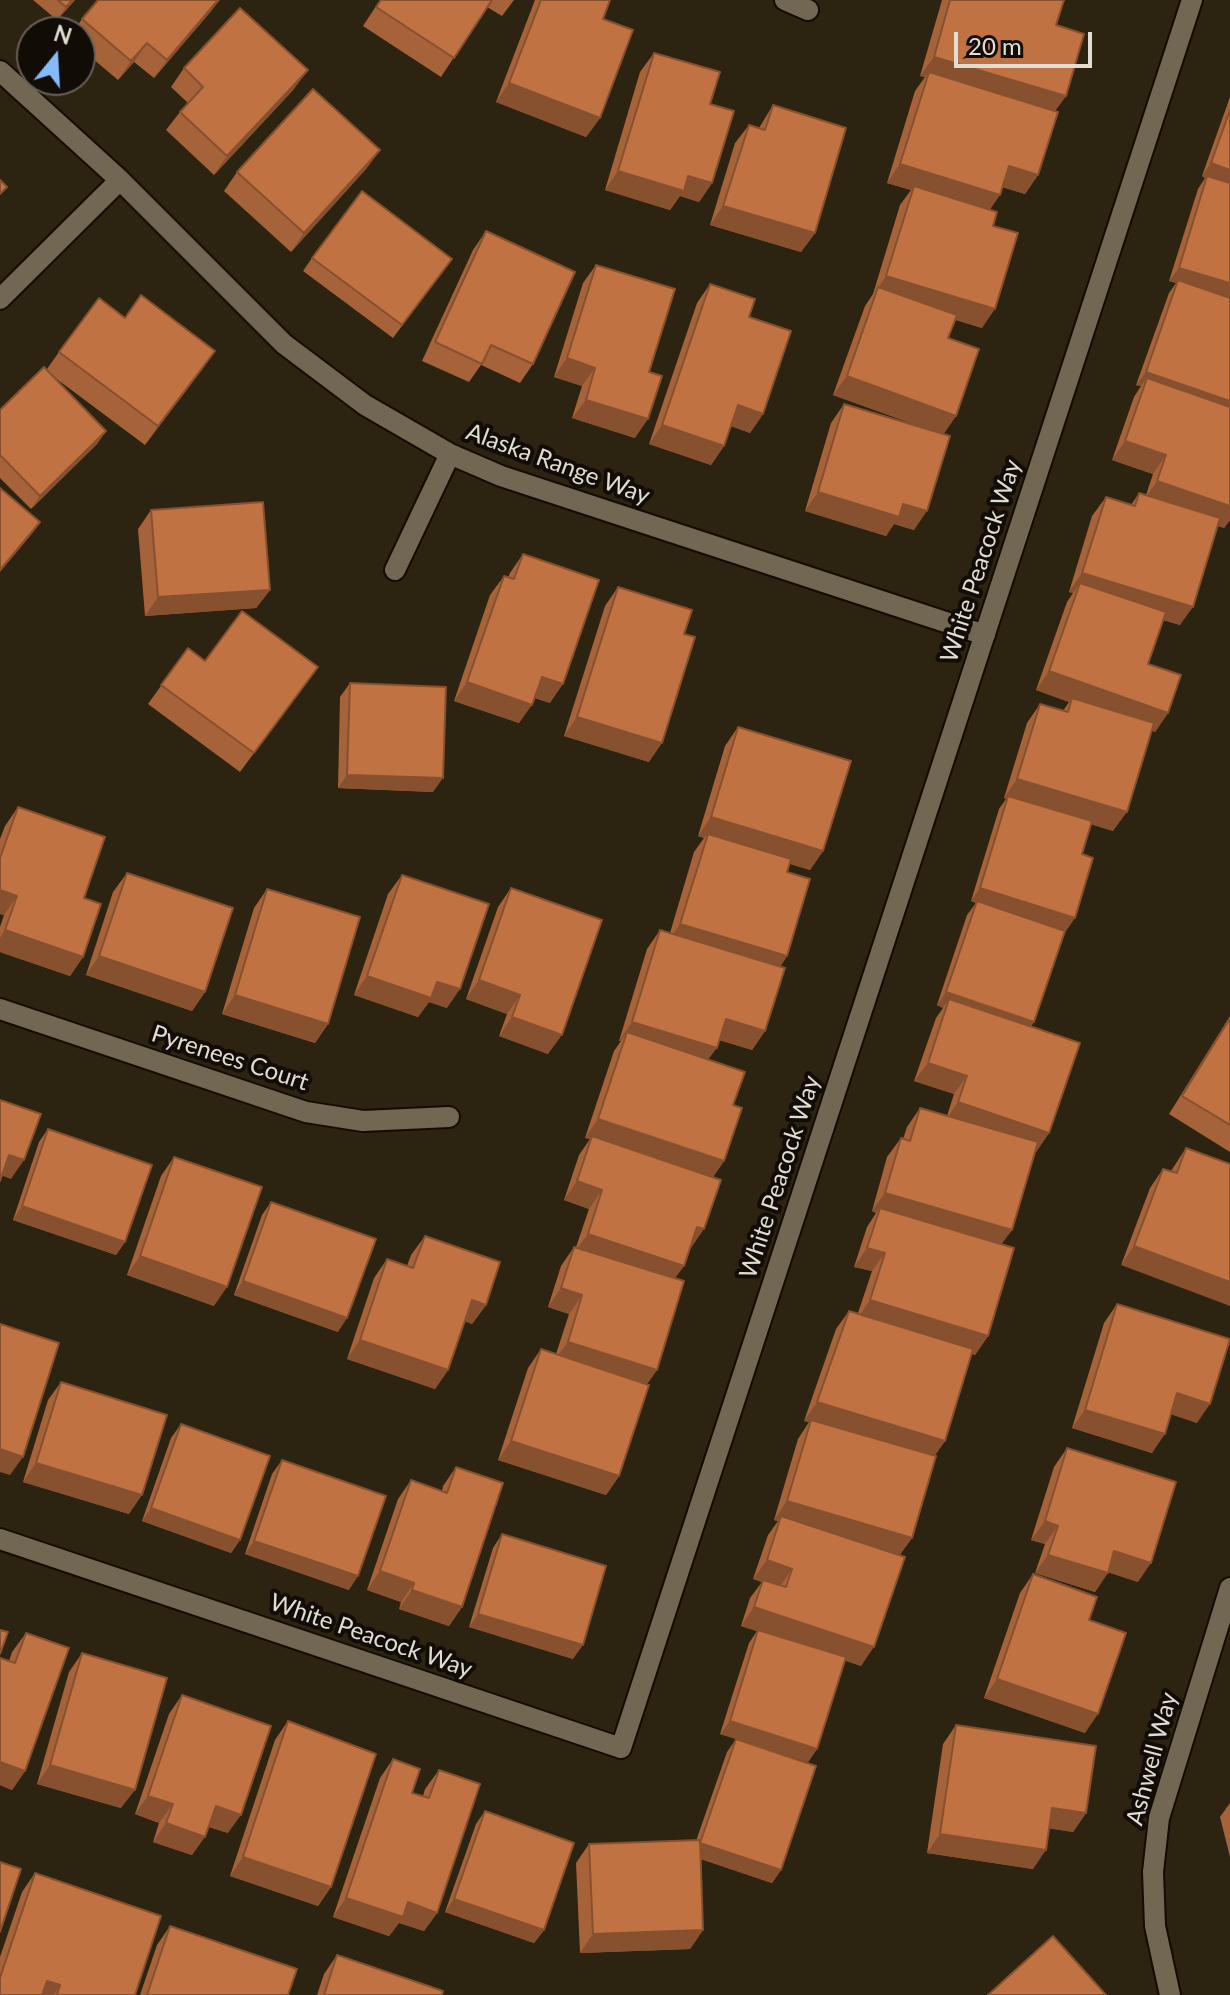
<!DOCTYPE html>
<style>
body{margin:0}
#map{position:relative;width:1230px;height:1995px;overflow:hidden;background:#2d2311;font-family:Lato,sans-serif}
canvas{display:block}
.north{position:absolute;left:16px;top:16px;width:80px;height:80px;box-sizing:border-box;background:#110d06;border:2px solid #656057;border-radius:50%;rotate:18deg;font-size:22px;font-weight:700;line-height:32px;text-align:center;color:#e2dcd1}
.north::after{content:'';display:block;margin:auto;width:28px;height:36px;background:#85bbfb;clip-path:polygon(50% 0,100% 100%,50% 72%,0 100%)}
.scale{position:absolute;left:954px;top:32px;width:138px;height:36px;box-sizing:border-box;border:4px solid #e2dcd1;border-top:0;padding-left:10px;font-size:24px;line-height:28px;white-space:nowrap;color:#e2dcd1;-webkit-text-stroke:6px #110d06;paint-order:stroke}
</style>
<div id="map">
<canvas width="1230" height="1995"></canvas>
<div class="north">N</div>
<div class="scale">20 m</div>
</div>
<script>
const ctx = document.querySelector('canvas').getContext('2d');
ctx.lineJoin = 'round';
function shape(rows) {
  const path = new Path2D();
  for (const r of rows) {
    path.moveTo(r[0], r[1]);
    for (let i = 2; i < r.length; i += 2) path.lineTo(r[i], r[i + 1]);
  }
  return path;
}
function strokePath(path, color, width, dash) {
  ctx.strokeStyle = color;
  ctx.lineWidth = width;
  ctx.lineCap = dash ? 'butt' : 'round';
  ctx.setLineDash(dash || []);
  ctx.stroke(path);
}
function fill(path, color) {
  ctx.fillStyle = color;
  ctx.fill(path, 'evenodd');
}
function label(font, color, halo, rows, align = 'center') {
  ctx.font = font + ' Lato,sans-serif';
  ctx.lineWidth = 8;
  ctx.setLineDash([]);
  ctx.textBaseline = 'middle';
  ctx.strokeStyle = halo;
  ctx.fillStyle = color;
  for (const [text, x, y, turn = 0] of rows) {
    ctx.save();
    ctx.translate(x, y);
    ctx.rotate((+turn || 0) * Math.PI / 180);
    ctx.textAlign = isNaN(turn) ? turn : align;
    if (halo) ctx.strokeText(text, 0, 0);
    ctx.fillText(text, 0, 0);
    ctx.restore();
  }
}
const street = shape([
 [785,0,808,10],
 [0,71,120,180,284,344,365,405,450,454,501,476,985,635],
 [0,299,120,180],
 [395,570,450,454],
 [0,1009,306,1112,363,1121,449,1117],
 [0,1539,621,1748,1192,0],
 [1170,1995,1155,1926,1153,1872,1159,1818,1230,1588]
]);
strokePath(street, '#150c00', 24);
strokePath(street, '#716752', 20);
fill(shape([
 [33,0,75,0,57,20],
 [380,0,514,0,502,16,487,7,441,77,363,26],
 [535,0,610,0,603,19,600,118,586,137,496,102],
 [942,0,1064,0,1056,25,1066,96,1055,111,1038,175,1025,194,1002,187,990,209,993,226,982,328,956,320,948,338,956,416,943,434,914,530,894,524,886,536,805,511,831,423,844,404,933,431,833,395,865,306,873,294,900,205,911,190,887,183,915,91,925,77,920,76],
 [212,10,154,78,134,62,118,80,80,48,80,32,73,32,82,19],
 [654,53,710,104,712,183,699,202,680,196,670,210,605,190,640,72],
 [184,68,294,89,214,175,166,130,180,112,188,103,171,87],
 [1230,97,1230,520,1224,528,1218,526,1180,625,1163,620,1148,664,1168,713,1155,732,1151,730,1113,831,1091,824,1082,854,1066,931,1043,924,1034,1022,1031,1026,1049,1133,1036,1152,1035,1152,1012,1230,1001,1244,988,1336,975,1355,972,1354,945,1441,934,1456,912,1538,899,1556,861,1666,845,1660,817,1749,808,1762,739,1740,781,1870,772,1883,701,1859,703,1930,690,1949,580,1953,576,1863,589,1844,696,1841,727,1752,736,1739,720,1734,749,1643,757,1631,741,1626,750,1598,762,1582,753,1579,768,1535,778,1521,774,1520,798,1439,809,1422,804,1421,836,1329,849,1311,858,1313,872,1271,854,1267,867,1227,876,1213,872,1211,887,1157,901,1138,903,1139,907,1127,920,1108,947,1116,954,1094,914,1081,936,1018,943,1008,937,1005,967,915,976,903,971,901,999,809,1006,799,1004,798,1027,723,1040,704,1063,711,1069,702,1036,690,1067,602,1073,593,1069,592,1092,516,1106,497,1131,505,1139,493,1146,495,1153,474,1112,460,1134,397,1141,386,1136,385,1169,293,1176,283,1169,281,1198,189,1205,178,1202,176],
 [773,105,815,233,801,252,710,225,735,143,749,125,759,128],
 [380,150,366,169,291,252,224,191,237,172],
 [486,231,533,364,520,383,481,365,469,382,422,361,473,250],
 [312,258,442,272,393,338,303,271],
 [596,265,649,372,635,438,572,418,582,386,554,377,583,283],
 [710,284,749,317,763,414,750,433,731,426,724,446,711,465,649,444,697,303],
 [125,318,215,351,145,445,54,377,106,431,97,444,31,509,0,478,0,410,47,369,59,352],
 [151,510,270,590,256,608,145,616,138,529],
 [523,554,550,703,535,698,519,723,454,701,490,595,504,576,508,578,510,573],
 [618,587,684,634,649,762,564,736,605,606],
 [188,648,205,661,318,667,240,772,148,704],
 [350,683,433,792,338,788,340,697],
 [738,727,823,851,810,870,790,864,787,872,787,956,780,967,765,1031,752,1050,719,1040,708,1060,733,1105,724,1161,713,1177,691,1248,690,1248,684,1266,675,1278,657,1370,647,1384,619,1476,606,1495,498,1460,528,1368,541,1349,556,1354,569,1314,548,1307,561,1266,574,1247,576,1247,589,1209,564,1200,579,1155,590,1139,585,1138,614,1051,621,1041,619,1041,647,949,660,930,670,933,694,852,704,838,698,836,725,746],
 [18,807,83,957,70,976,0,952,0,927,4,915,0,914,0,839,5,826],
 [127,873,205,992,192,1011,86,975,113,892],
 [402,875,447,1008,429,1002,418,1017,354,995,388,894],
 [511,888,548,1054,499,1036,507,1014,466,999,498,907],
 [267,889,328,1024,315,1043,222,1014,254,908],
 [1230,1016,1230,1152,1169,1114],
 [48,1129,125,1242,116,1255,13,1220,39,1142],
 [1186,1148,1230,1164,1121,1265,1150,1188,1163,1169,1171,1171],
 [174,1157,214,1306,127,1275,161,1176],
 [271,1202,338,1332,234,1295,262,1215],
 [425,1236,486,1305,472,1324,465,1321,448,1370,435,1389,347,1359,374,1278,387,1259,407,1266,411,1255],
 [1117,1304,1197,1423,1171,1414,1152,1453,1072,1428,1104,1323],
 [61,1382,129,1514,23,1482,48,1400],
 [181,1424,240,1540,231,1553,142,1521,171,1438],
 [1067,1448,1138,1582,1108,1572,1095,1592,1035,1573,1045,1544,1031,1540,1054,1467],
 [282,1460,349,1590,245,1554,272,1474],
 [456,1467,462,1607,449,1626,399,1609,401,1602,367,1590,398,1499,411,1480,442,1491,443,1486],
 [502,1534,573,1659,469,1627,493,1548],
 [1033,1574,1089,1620,1085,1733,984,1698,1020,1593],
 [26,1633,25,1771,12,1790,0,1785,0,1658,9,1661,12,1652],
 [82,1653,121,1808,37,1784,69,1672],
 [182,1695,228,1833,209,1827,192,1855,153,1842,159,1823,135,1814,169,1714],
 [288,1721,331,1887,318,1906,230,1876,275,1740],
 [956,1725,1086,1813,1073,1832,1049,1828,1033,1869,927,1853,943,1744],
 [393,1759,412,1793,423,1796,425,1789,439,1770,437,1913,424,1931,399,1923,389,1936,333,1917,380,1778],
 [1230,1803,1230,1857,1220,1817],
 [485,1811,544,1930,534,1943,445,1912,476,1824],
 [35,1873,135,1995,0,1995,0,1957,22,1892],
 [170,1926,288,1995,140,1995,157,1945],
 [337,1955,442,1995,317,1995,324,1974]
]), '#a66239');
fill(shape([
 [72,0,75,0,57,20,66,7],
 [218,0,220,0,212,10,154,78,167,60],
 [147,43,134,62,118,80,131,61],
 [934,57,1066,96,1052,114,929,72,925,77,920,76],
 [308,70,294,89,214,175,227,156],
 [509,83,600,118,586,137,496,102],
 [380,150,366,169,291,252,304,233],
 [1211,163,1230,170,1230,187,1202,176],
 [900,164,1000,195,987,214,914,186,911,190,887,183],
 [1009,166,1038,175,1025,194,996,185],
 [618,171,688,176,712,183,699,202,680,196,670,210,605,190],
 [723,206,815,233,801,252,710,225],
 [1179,268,1230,283,1230,299,1178,280,1176,283,1169,281],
 [886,276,995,309,982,328,875,295,878,288],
 [215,351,202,370,145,445,158,426],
 [567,358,595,368,582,386,554,377],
 [1146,372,1230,401,1230,407,1147,378,1141,386,1136,385],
 [847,376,956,416,943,435,833,395],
 [586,400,648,419,635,438,572,418],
 [738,405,763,414,750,433,725,424],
 [662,425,724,446,711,465,649,444],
 [106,431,97,444,31,509,40,496],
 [1125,441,1166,455,1153,474,1112,460],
 [1157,481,1230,506,1230,520,1224,528,1144,500],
 [818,492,903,504,927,511,914,530,894,524,886,536,805,511],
 [40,522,31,535,0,572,0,570],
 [1082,573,1193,607,1180,625,1076,594,1080,583,1073,593,1069,592],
 [270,590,256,608,145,616,158,597],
 [1049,671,1168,713,1155,732,1071,702,1072,698,1069,702,1036,690],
 [542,677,563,684,550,703,529,696],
 [467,682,532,705,519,723,454,701],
 [577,717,662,743,649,762,564,736],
 [347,775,443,778,433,792,338,788],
 [1017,779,1127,812,1113,831,1007,799,1008,796,1006,799,1004,798],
 [711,817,823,851,810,870,706,838,708,834,704,838,698,836],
 [980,888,1075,918,1066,931,971,901],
 [0,890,17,896,4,915,0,914],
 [680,924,787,956,774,975,667,943],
 [5,930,83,957,70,976,0,952,0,938],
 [99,956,205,992,192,1011,86,975],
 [367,976,437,982,460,989,447,1008,429,1002,418,1017,354,995],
 [479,980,520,995,507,1014,466,999],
 [946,992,1034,1022,1025,1035,949,999,943,1008,937,1005],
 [235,995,328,1024,315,1043,222,1014],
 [512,1017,562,1035,548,1054,499,1036],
 [726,1019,765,1031,752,1050,713,1038],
 [632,1022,717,1048,703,1066,627,1032,621,1041,619,1041],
 [928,1063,967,1076,954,1094,914,1081],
 [958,1102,1049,1133,1036,1152,945,1121],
 [598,1119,724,1161,711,1180,592,1136,590,1139,585,1138],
 [9,1155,24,1160,11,1179,0,1175],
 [577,1181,602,1190,589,1209,564,1200],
 [885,1193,1012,1230,998,1249,880,1208,876,1213,872,1211],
 [22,1206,125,1242,116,1255,13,1220],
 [697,1227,704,1229,691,1248,684,1246],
 [588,1234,684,1266,670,1284,574,1253],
 [1134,1246,1230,1282,1230,1306,1121,1265],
 [867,1248,885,1253,872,1271,854,1267],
 [140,1256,227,1287,214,1306,127,1275],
 [243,1281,347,1318,338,1332,234,1295],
 [561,1288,582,1295,569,1314,548,1307],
 [472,1300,486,1305,472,1324,459,1319],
 [870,1300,988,1336,975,1355,857,1319],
 [360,1340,448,1370,435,1389,347,1359],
 [568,1342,657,1370,643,1389,554,1360],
 [1177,1393,1210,1404,1197,1423,1164,1412],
 [817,1402,945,1441,932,1460,811,1420,809,1422,804,1421],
 [1085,1410,1165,1434,1152,1453,1072,1428],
 [511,1441,619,1476,606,1495,498,1460],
 [0,1449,23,1457,10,1475,0,1472],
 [36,1463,142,1495,129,1514,23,1482],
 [787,1501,912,1538,898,1557,781,1516,778,1521,774,1520],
 [151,1508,240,1540,231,1553,142,1521],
 [1045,1521,1058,1526,1045,1544,1031,1540],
 [254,1541,358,1576,349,1590,245,1554],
 [1114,1551,1151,1563,1138,1582,1101,1570],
 [1048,1555,1108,1573,1095,1592,1035,1573],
 [767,1560,792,1569,779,1588,753,1579],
 [380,1571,414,1583,401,1602,367,1590],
 [412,1590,462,1607,449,1626,399,1609],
 [754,1607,874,1647,861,1666,741,1626],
 [478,1614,583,1645,573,1659,469,1627],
 [997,1679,1098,1714,1085,1733,984,1698],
 [730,1721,817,1749,808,1762,720,1734],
 [0,1762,25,1771,12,1790,0,1785],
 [50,1765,135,1790,121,1808,37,1784],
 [148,1796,173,1804,159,1823,135,1814],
 [216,1806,241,1815,228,1833,203,1825],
 [1052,1808,1086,1813,1073,1832,1039,1827],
 [166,1823,205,1837,192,1855,153,1842],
 [940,1834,1046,1850,1033,1869,927,1853],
 [700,1843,781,1870,772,1883,691,1856],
 [243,1857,331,1887,318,1906,230,1876],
 [346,1898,408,1902,437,1913,424,1931,399,1923,389,1936,333,1917],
 [454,1899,544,1930,534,1943,445,1912],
 [703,1930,690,1949,580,1953,593,1934],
 [47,1981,60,1985,54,1995,37,1995]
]), '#87502e');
const building = shape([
 [58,0,72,0,66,7,58,0],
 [98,0,218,0,167,60,147,43,131,61,82,19,98,0],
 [381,0,492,0,454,58,376,7,381,0],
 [541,0,610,0,603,19,633,30,600,118,509,83,541,0],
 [950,0,1064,0,1056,25,1084,34,1066,96,934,57,950,0],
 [240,8,308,70,227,156,180,112,203,87,184,68,240,8],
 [654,53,720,72,710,104,734,111,712,183,688,176,684,191,618,171,654,53],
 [929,72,1058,112,1038,175,1009,166,1000,195,900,164,929,72],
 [313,89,380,150,304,233,237,172,313,89],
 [773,105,846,128,815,233,723,206,749,125,765,130,773,105],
 [1230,110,1230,170,1211,163,1230,110],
 [1207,176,1230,183,1230,283,1179,268,1207,176],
 [0,180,7,187,0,194,0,180],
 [914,186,997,212,993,226,1018,233,995,309,886,276,914,186],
 [362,191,452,259,402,325,312,258,362,191],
 [486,231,575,272,533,364,491,345,482,364,435,342,486,231],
 [596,265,675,289,649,372,662,376,648,419,586,400,595,368,567,358,596,265],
 [1178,280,1230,298,1230,401,1146,372,1178,280],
 [710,284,755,299,749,317,791,331,763,414,738,405,724,446,662,425,710,284],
 [878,287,957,315,948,338,979,349,956,416,847,376,878,287],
 [141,295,215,351,158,426,59,352,99,298,125,318,141,295],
 [44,367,106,431,40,496,0,455,0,410,44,367],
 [1147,378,1230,407,1230,506,1157,481,1166,455,1125,441,1147,378],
 [844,404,950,436,927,511,903,504,899,517,818,492,844,404],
 [0,488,40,522,0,570,0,488],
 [1139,493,1220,518,1193,607,1082,573,1106,497,1135,506,1139,493],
 [263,502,270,590,158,597,151,510,263,502],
 [523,554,599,580,563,684,542,677,532,705,467,682,504,576,514,579,523,554],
 [1080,583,1166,612,1148,664,1181,675,1168,713,1049,671,1080,583],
 [618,587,692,610,684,634,695,637,662,743,577,717,618,587],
 [242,611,318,667,254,753,161,685,188,648,205,661,242,611],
 [350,683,446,687,443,778,347,775,350,683],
 [1072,698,1154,723,1127,812,1017,779,1040,704,1068,712,1072,698],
 [738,727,851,761,823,851,711,817,738,727],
 [1008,796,1092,821,1082,854,1093,858,1075,918,980,888,1008,796],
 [18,807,105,837,84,898,101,904,83,957,5,930,17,896,0,890,0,858,18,807],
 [708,834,791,859,787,872,810,879,787,956,680,924,708,834],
 [127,873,233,908,205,992,99,956,127,873],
 [402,875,489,904,460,989,437,982,431,998,367,976,402,875],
 [511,888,602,920,562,1035,512,1017,520,995,479,980,511,888],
 [267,889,360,917,328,1024,235,995,267,889],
 [977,901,1065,931,1034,1022,946,992,977,901],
 [660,930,785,968,765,1031,726,1019,717,1048,632,1022,660,930],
 [949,999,1080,1043,1049,1133,958,1102,967,1076,928,1063,949,999],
 [1230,1018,1230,1125,1182,1096,1230,1018],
 [627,1032,745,1072,733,1105,742,1108,724,1161,598,1119,627,1032],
 [0,1100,41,1114,24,1160,9,1155,0,1181,0,1100],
 [920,1108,1038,1142,1012,1230,885,1193,901,1138,910,1141,920,1108],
 [48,1129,152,1165,125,1242,22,1206,48,1129],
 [592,1136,721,1180,704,1229,697,1227,684,1266,588,1234,602,1190,577,1181,592,1136],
 [1186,1148,1230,1164,1230,1282,1134,1246,1163,1169,1177,1173,1186,1148],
 [174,1157,262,1187,227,1287,140,1256,174,1157],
 [271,1202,376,1239,347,1318,243,1281,271,1202],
 [880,1208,1014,1248,988,1336,870,1300,885,1253,867,1248,880,1208],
 [425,1236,500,1262,486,1305,472,1300,448,1370,360,1340,387,1259,413,1268,425,1236],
 [574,1247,684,1281,657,1370,568,1342,582,1295,561,1288,574,1247],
 [1117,1304,1230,1339,1210,1404,1177,1393,1165,1434,1085,1410,1117,1304],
 [849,1311,973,1349,945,1441,817,1402,849,1311],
 [0,1324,59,1343,23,1457,0,1449,0,1324],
 [541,1349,649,1385,619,1476,511,1441,541,1349],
 [61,1382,167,1415,142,1495,36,1463,61,1382],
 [811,1420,936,1456,912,1538,787,1501,811,1420],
 [181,1424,270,1456,240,1540,151,1508,181,1424],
 [1067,1448,1176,1482,1151,1563,1114,1551,1108,1573,1048,1555,1058,1526,1045,1521,1067,1448],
 [282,1460,386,1496,358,1576,254,1541,282,1460],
 [456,1467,503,1483,462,1607,412,1590,414,1583,380,1571,411,1480,447,1493,456,1467],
 [781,1516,905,1557,874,1647,754,1607,763,1580,786,1587,792,1569,767,1560,781,1516],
 [502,1534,606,1566,583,1645,478,1614,502,1534],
 [1033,1574,1097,1597,1089,1620,1126,1633,1098,1714,997,1679,1033,1574],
 [0,1630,8,1632,0,1654,0,1630],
 [758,1630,846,1657,817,1749,730,1721,758,1630],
 [26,1633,69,1648,25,1771,0,1762,0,1658,15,1663,26,1633],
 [82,1653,167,1678,135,1790,50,1765,82,1653],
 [182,1695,271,1726,241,1815,216,1806,205,1837,166,1823,173,1804,148,1796,182,1695],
 [288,1721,376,1754,331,1887,243,1857,288,1721],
 [956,1725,1096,1746,1086,1813,1052,1808,1046,1850,940,1834,956,1725],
 [736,1739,816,1766,781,1870,700,1843,736,1739],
 [393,1759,420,1769,412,1793,429,1798,439,1770,480,1784,437,1913,408,1902,403,1917,346,1898,393,1759],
 [485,1811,574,1843,544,1930,454,1899,485,1811],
 [700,1840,703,1930,593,1934,589,1844,700,1840],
 [0,1862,21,1869,0,1932,0,1862],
 [35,1873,161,1916,135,1995,57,1995,60,1985,47,1981,42,1995,0,1995,0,1978,35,1873],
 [170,1926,297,1969,288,1995,147,1995,170,1926],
 [1053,1936,1106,1995,988,1995,1053,1936],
 [337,1955,443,1991,442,1995,324,1995,337,1955]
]);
fill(building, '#c17242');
strokePath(building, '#87502e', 2);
label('24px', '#e2dcd1', '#110d06', [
 ["Alaska Range Way",558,464,20],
 ["White Peacock Way",981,561,-72],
 ["Pyrenees Court",230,1058,18],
 ["White Peacock Way",780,1177,-72],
 ["White Peacock Way",371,1636,19],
 ["Ashwell Way",1152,1759,-75]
]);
</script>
